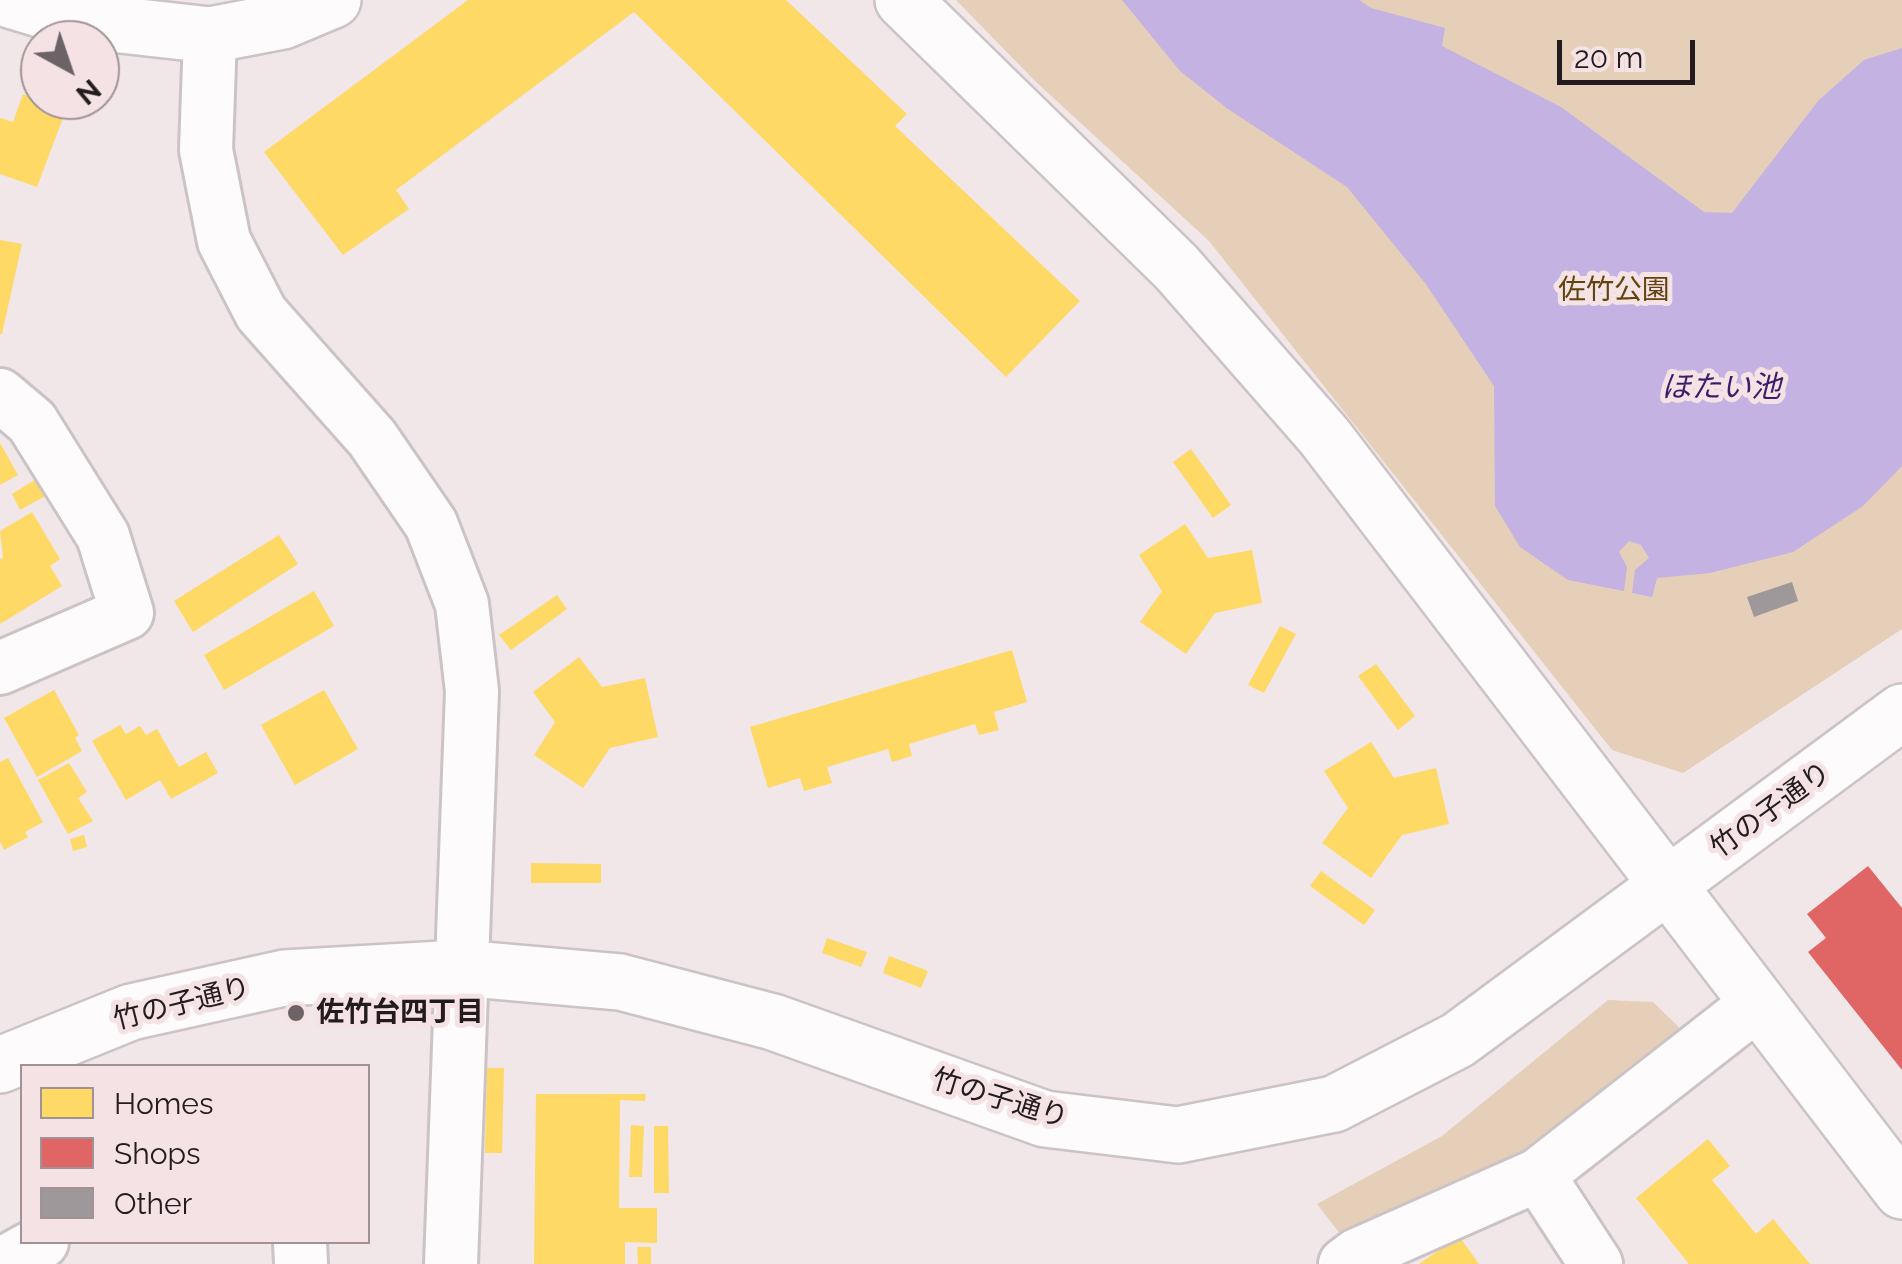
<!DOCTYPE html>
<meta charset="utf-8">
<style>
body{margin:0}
#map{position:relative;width:1902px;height:1264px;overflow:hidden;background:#f1e6e8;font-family:Raleway,sans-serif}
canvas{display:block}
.legend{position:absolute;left:20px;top:1064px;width:350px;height:180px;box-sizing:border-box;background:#f5e2e5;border:2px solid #a19395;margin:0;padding:12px 18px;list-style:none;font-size:30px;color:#231c1e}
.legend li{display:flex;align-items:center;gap:20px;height:50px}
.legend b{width:50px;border:2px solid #a19395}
.north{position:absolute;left:20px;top:20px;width:100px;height:100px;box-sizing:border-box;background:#f5e2e5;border:2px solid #a19395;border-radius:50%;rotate:140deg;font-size:28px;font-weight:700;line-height:40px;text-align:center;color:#231c1e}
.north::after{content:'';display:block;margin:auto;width:35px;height:45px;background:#6b6365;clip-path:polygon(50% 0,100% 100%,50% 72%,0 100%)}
.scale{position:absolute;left:1557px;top:40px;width:138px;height:45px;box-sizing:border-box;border:5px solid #231c1e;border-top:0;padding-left:12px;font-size:30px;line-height:35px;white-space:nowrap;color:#231c1e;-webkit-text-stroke:8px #f5e2e5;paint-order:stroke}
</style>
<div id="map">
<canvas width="1902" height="1264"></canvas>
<ul class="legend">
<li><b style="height:28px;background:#ffd966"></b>Homes</li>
<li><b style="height:28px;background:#e06666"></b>Shops</li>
<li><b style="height:28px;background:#9f989a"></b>Other</li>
</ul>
<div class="north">N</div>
<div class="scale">20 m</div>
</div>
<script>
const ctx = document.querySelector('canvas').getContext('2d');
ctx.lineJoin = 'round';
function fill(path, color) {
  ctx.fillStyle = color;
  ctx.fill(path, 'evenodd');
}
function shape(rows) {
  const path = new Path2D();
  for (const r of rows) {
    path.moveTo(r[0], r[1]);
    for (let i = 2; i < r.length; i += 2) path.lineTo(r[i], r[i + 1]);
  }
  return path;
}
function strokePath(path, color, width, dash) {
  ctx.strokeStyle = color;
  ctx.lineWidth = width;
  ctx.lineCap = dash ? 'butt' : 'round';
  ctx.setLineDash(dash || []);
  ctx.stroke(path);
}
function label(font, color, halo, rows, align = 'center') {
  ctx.font = font + ' Raleway,"Noto Sans JP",sans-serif';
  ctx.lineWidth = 10;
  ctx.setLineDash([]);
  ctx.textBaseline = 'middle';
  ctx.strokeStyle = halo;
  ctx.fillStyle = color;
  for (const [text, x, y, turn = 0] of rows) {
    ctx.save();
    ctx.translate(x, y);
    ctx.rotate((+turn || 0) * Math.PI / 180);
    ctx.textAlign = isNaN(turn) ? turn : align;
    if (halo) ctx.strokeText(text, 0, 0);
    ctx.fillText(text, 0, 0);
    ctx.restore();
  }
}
fill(shape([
 [956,0,1902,0,1902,629,1683,773,1612,750,1209,241,1035,81],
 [1608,1000,1653,1002,1686,1034,1538,1150,1344,1239,1317,1204,1442,1136]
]), '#e5cfb9');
fill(shape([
 [1122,0,1359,0,1371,8,1445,28,1442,46,1561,107,1704,212,1732,213,1818,101,1864,60,1902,48,1902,466,1863,506,1793,552,1710,573,1657,578,1652,597,1632,593,1635,570,1649,558,1641,545,1629,541,1619,552,1627,567,1624,591,1568,580,1520,547,1495,506,1494,386,1425,283,1347,187,1228,109,1180,71]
]), '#c3b2e2');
fill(shape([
 [468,0,786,0,907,114,895,126,1080,301,1006,377,634,12,396,190,409,209,343,255,264,152],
 [23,94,66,110,37,187,0,174,0,118,13,122],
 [0,240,22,244,2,334,0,334],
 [0,443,18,475,0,485],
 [1191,449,1231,505,1213,518,1173,462],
 [38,478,49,494,20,510,12,494],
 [32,512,60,559,50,566,62,586,0,624,0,559,3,558,0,531],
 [1185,524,1208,558,1252,550,1262,603,1215,613,1186,654,1140,622,1162,591,1139,555],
 [279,535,298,564,193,632,174,601],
 [314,591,334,626,224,690,204,655],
 [557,595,567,609,511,650,499,635],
 [1280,626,1296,634,1264,693,1248,685],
 [1012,650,1027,702,994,712,999,730,979,735,975,724,909,744,912,756,892,762,888,749,827,767,832,783,804,791,800,778,768,788,750,727],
 [579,657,602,687,645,678,658,737,610,748,583,788,534,755,555,722,533,692],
 [1376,664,1415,716,1398,730,1358,676],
 [54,690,79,735,75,738,82,751,37,777,4,718],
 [324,690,358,749,295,785,261,725],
 [120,725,126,734,140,726,146,735,157,729,179,767,206,752,218,773,171,799,160,780,126,800,92,741],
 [1371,742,1394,778,1436,768,1449,824,1402,835,1371,878,1322,843,1348,808,1324,771],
 [8,758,43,822,25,832,28,837,4,850,0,842,0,762],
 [69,763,87,792,78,798,93,821,68,834,38,780],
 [84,835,87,847,73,851,70,839],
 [531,863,601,864,601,883,531,883],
 [1321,871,1375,910,1364,925,1310,886],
 [827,938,867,952,861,967,822,953],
 [889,956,928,971,921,988,883,973],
 [487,1068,504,1068,502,1153,485,1153],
 [536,1094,646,1094,645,1101,620,1100,619,1208,657,1208,657,1243,625,1242,625,1264,534,1264],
 [631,1125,644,1126,642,1177,629,1177],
 [654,1126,668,1126,669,1193,654,1193],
 [1708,1139,1730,1166,1712,1180,1756,1234,1773,1219,1810,1264,1689,1264,1636,1198],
 [1459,1236,1479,1264,1419,1264],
 [637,1247,651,1247,651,1264,638,1264]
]), '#ffd966');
fill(shape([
 [1868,866,1902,908,1902,1070,1808,952,1826,938,1807,914]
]), '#e06666');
fill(shape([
 [1792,582,1798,601,1754,617,1747,597]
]), '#9f989a');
const street = shape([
 [210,35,206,150,224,241,261,313,372,438,431,524,462,604,472,691,451,1264],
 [0,395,32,422,103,536,127,613,0,668],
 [1538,1175,1596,1264],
 [300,1242,301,1264],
 [2,1264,42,1242],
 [1345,1264,1357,1255,1538,1175,1758,1003]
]);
const secondary = shape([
 [10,0,76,20,210,35,283,21,333,0],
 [903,0,1176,267,1324,436,1902,1191],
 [0,1065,131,1012,284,978,460,968,620,982,773,1022,1045,1119,1178,1135,1334,1104,1458,1040,1902,712]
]);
strokePath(street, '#cbc3c5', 58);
strokePath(secondary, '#cbc3c5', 60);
strokePath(street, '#fdfbfc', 52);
strokePath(secondary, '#fdfbfc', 55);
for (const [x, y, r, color] of [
 [296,1013,10,"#6b6365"]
]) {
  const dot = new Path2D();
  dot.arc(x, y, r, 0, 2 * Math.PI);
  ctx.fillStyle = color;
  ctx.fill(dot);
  strokePath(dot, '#f5e2e5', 4);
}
label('28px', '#61430e', '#f5e2e5', [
 ["佐竹公園",1614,291]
]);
label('28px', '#231c1e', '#f5e2e5', [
 ["竹の子通り",1771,810,-36],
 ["竹の子通り",182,1004,-14],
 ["竹の子通り",1000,1099,17]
]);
label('bold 28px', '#231c1e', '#f5e2e5', [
 ["佐竹台四丁目",316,1013]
], 'left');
label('italic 30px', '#3c1d6b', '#f5e2e5', [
 ["ほたい池",1721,388]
]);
</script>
